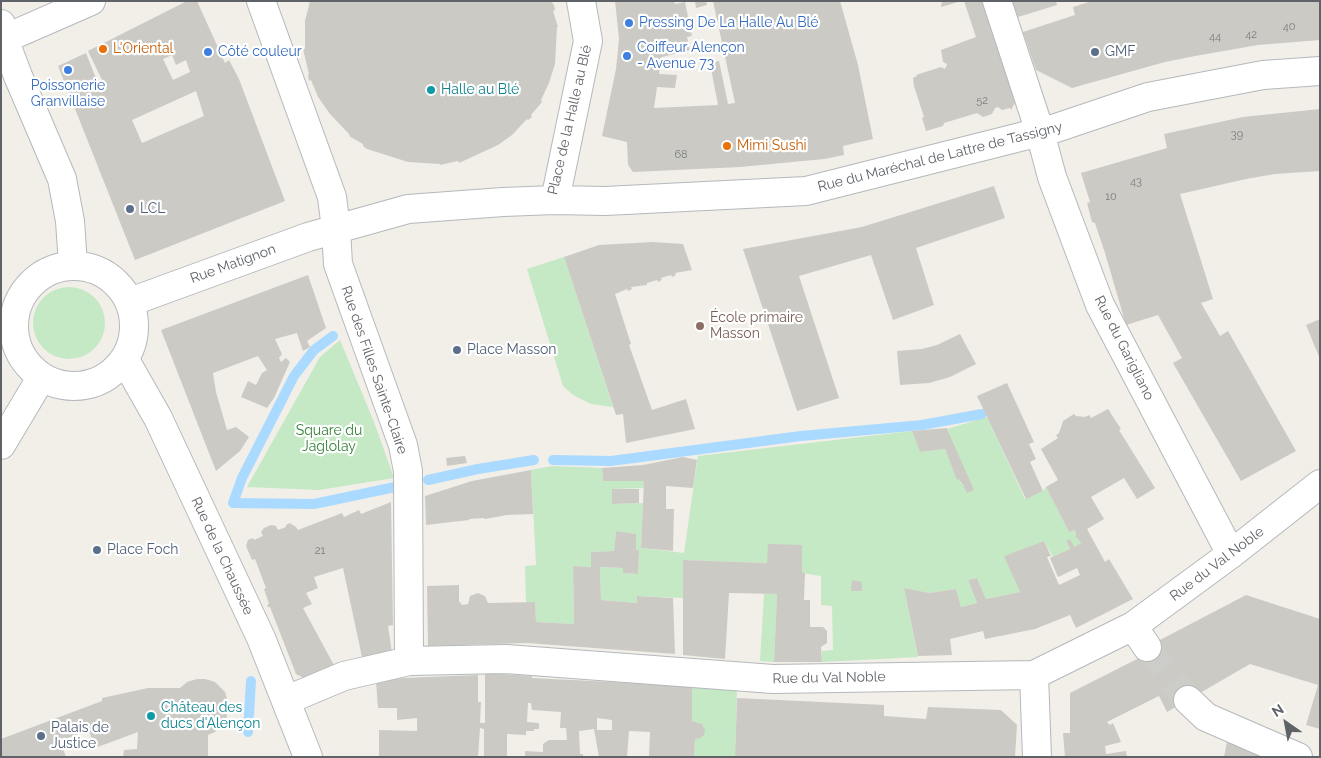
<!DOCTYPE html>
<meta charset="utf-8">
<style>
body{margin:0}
#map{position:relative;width:1321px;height:758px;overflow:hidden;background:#f1efe8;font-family:Raleway,sans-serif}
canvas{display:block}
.frame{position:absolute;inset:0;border:2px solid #5f6368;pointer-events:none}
.north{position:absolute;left:1261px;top:698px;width:50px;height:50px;-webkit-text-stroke:4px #fff;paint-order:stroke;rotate:327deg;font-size:14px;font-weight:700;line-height:20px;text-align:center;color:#5f6368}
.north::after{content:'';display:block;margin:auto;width:18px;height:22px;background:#5f6368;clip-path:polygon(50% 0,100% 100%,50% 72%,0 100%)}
</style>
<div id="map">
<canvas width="1321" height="758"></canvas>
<div class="frame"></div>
<div class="north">N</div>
</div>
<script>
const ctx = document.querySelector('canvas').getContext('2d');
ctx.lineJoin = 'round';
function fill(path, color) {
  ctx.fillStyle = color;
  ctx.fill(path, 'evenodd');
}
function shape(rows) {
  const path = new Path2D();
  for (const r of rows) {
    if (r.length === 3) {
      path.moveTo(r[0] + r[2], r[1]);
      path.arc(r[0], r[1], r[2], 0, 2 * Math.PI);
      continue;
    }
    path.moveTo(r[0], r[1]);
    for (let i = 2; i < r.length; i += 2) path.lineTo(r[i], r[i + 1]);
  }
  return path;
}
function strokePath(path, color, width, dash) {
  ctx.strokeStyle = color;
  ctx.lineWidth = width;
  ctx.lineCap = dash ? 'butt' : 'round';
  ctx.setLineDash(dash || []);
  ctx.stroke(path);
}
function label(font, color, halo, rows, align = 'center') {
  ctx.font = font + ' Raleway,sans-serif';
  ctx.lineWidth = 4.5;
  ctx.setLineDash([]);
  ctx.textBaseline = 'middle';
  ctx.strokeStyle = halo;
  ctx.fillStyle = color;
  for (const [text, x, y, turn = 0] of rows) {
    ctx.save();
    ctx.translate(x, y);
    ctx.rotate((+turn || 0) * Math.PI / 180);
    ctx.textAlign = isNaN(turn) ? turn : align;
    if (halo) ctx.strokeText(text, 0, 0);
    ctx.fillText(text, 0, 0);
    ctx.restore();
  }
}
fill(shape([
 [564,257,613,407,591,404,573,395,563,386,527,269],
 [69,323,36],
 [340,340,374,422,394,478,319,490,247,487,320,357],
 [987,417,1025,499,1043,491,1046,487,1069,532,1075,530,1076,537,1081,543,1074,547,1066,542,1070,549,1053,557,1044,541,1005,556,1020,592,986,599,977,578,968,580,977,603,961,607,956,589,930,593,904,588,918,657,822,662,822,651,833,650,832,606,821,605,821,576,802,573,802,545,767,563,683,560,683,598,638,596,637,603,601,600,600,567,623,568,623,573,638,574,639,551,636,550,636,534,616,531,614,551,591,552,591,567,573,566,574,624,536,622,535,602,526,602,525,566,536,565,531,470,552,466,602,468,603,481,644,481,644,488,612,489,612,504,643,503,641,548,684,553,698,456,912,431,920,452,945,449,957,479,959,479,961,484,963,484,947,429],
 [764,594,777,594,774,662,760,661],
 [692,686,737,689,735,757,694,757,695,739,704,730,702,724,692,721]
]), '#c5e8c5');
strokePath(shape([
 [333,336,314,350,294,376,242,478,233,503,314,504,400,486],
 [553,460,611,461,801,436,922,425,982,414],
 [428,480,478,469,534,460],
 [248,732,251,681]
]), '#aadaff', 10);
fill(shape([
 [187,1,197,1,225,63,229,60,239,79,285,201,135,260,58,66,86,53,99,86,104,84,88,51],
 [172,55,176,65,186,60,190,72,173,80,163,59],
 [196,91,204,116,142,143,132,120],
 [310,1,551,1,554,5,555,10,553,11,558,27,557,27,555,64,549,83,541,100,542,102,531,115,532,117,528,120,527,119,512,135,498,145,459,163,458,161,440,165,440,164,408,162,367,149,363,146,363,144,349,136,350,135,330,114,318,97,311,80,309,81,308,75,309,74,303,49,305,49,305,21],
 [615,1,674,1,675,4,685,2,692,36,687,37,690,50,662,57,659,74,677,75,675,88,657,87,654,108,718,105,710,63,719,61,728,104,735,103,713,1,840,1,858,65,873,139,843,146,844,155,824,159,740,167,633,172,628,165,627,142,602,136,616,69,619,39],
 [695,1,706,1,707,5,696,8],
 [942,1,958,1,958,2,941,7],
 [964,1,985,1,1004,65,1006,65,1018,97,1011,110,1010,108,1002,110,998,107,995,108,992,114,983,117,977,113,944,123,943,126,926,131,922,118,924,117,914,86,913,78,917,76,916,75,941,67,945,69,947,64,943,62,941,50,976,37],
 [1012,1,1056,1,1057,5,1018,17],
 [1092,1,1320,1,1320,40,1258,45,1195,56,1165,62,1072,88,1036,70,1023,32,1075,15,1073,7],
 [1320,109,1320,171,1275,174,1246,179,1180,194,1213,299,1201,303,1220,336,1228,331,1296,451,1241,481,1173,363,1182,358,1158,315,1126,325,1105,253,1095,223,1092,222,1087,203,1090,202,1081,173,1167,148,1164,134,1243,117],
 [994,186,1005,218,916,248,934,305,893,320,871,255,799,276,839,398,797,411,743,249,862,227],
 [652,242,683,244,692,270,675,273,676,275,672,277,671,275,661,278,662,280,658,282,657,280,647,283,647,285,631,287,632,289,628,291,627,289,615,294,631,344,629,345,652,410,686,399,695,429,626,443,623,414,616,415,564,257,599,245],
 [308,275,326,328,307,341,310,347,303,351,297,333,275,339,282,354,279,358,281,362,286,358,290,362,274,398,267,408,241,397,248,381,256,385,262,373,267,370,258,356,213,373,216,392,227,430,236,427,249,437,240,451,216,471,161,330],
 [1320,319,1320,359,1306,325],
 [960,334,976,364,950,377,929,383,900,385,897,351,922,349,937,345],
 [1007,383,1034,442,1029,444,1036,459,1030,462,1043,491,1026,499,977,396],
 [1108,409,1121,429,1119,430,1155,488,1137,499,1124,478,1091,497,1104,519,1087,529,1105,562,1109,559,1133,599,1076,628,1070,615,1035,629,985,639,983,631,950,639,952,655,918,656,904,588,930,593,956,589,961,607,977,603,968,580,977,578,986,599,1020,592,1004,556,1044,541,1051,556,1047,557,1059,585,1080,575,1077,568,1058,577,1050,558,1070,549,1066,541,1070,539,1074,547,1081,543,1076,537,1075,530,1069,532,1046,487,1058,480,1041,449,1058,438,1056,435,1059,433,1063,421,1074,414,1076,416,1085,417,1089,415,1091,418],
 [947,428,947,429,974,490,967,493,963,484,962,484,959,479,957,480,945,449,920,452,912,431],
 [465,456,467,463,447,466,446,458],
 [683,457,697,460,693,488,666,486,666,509,674,509,673,551,641,548,644,481,603,481,602,468,643,465],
 [531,470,533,514,507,515,485,519,484,518,469,519,469,520,426,525,425,496,472,481],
 [612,489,639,489,639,503,612,504],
 [391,502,393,625,388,626,392,653,362,657,343,568,314,577,318,588,306,593,312,604,303,608,335,667,304,678,296,674,270,607,268,607,267,605,269,604,264,589,266,588,255,559,252,560,246,546,248,540,253,538,254,540,263,536,261,532,264,528,271,525,276,526,278,530,286,527,286,525,290,523,296,527,298,530,342,513,344,517,359,510,361,514],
 [616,531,636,534,636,550,639,550,638,574,623,573,623,568,600,567,601,600,637,603,637,596,673,598,675,654,527,643,428,646,427,586,459,585,459,601,462,605,468,604,470,596,478,593,485,596,488,603,535,602,536,622,574,624,573,566,591,567,591,552,614,551],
 [768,544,802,545,802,573,805,573,804,600,810,600,810,627,823,627,827,631,827,643,821,647,822,662,774,662,777,594,729,593,725,659,683,655,683,560,767,563],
 [852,580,862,582,862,591,851,591],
 [1246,595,1320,619,1320,729,1306,725,1318,685,1250,664,1167,712,1159,696,1107,722,1110,725,1113,723,1121,742,1105,746,1106,754,1126,751,1127,757,1065,757,1063,733,1070,733,1070,693,1139,658,1137,652],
 [485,673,532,676,532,678,692,686,692,721,702,724,705,730,704,735,700,738,695,739,694,757,649,757,650,732,629,731,627,757,599,757,594,729,579,731,580,754,583,754,583,757,525,757,525,751,543,752,543,744,549,740,567,740,566,728,560,728,561,712,532,710,531,703,528,703,527,722,539,723,539,729,534,729,534,731,526,731,526,735,507,734,507,757,484,757,484,729,480,728,478,757,379,757,379,730,417,731,417,718,397,720,397,708,378,708,376,681,403,678,478,675,478,702,481,702,480,723,485,723],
 [597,718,612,720,612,730,597,730],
 [197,679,205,679,215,682,225,692,229,705,226,720,215,732,208,735,208,757,123,757,124,750,137,749,138,732,95,748,88,727,79,730,81,733,60,741,66,757,1,757,1,739,102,701,102,698,148,688,180,688,187,682],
 [737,698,884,705,884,716,926,719,928,707,1001,710,1017,725,1015,757,735,757],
 [1228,736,1273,757,1224,757]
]), '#cccac5');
strokePath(shape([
 [1147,647,1188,700]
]), '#ccccc8', 28, [28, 14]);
const minor = shape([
 [261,1,332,197,336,229,338,264,403,445,408,471,409,661],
 [997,1,1040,132,1052,177,1100,305,1231,554],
 [1,24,4,39,18,76,62,179,70,221,73,265],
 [4,39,91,1],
 [555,200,588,41,581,1],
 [74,326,60],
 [130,302,308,237,408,209,503,202,555,200,605,201,806,191,1056,128,1148,97,1263,75,1320,71],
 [125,360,158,418,261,638,308,757],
 [1,445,41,378],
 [1133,626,1147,647],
 [1034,675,1037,757],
 [287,700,344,676,409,661,506,659,773,679,1034,675,1133,626,1231,554,1320,484],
 [1188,700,1206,717,1298,757]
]);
strokePath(minor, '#b5b8bc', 30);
strokePath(minor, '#fff', 28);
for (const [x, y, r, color] of [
 [629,23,5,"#3f7fe0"],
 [103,49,5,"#e8710a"],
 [208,52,5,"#3f7fe0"],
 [1095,52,5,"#5c6f8a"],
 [627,56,5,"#3f7fe0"],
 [68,70,5,"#3f7fe0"],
 [431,90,5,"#0f9aa8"],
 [727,146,5,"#e8710a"],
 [130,209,5,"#5c6f8a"],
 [700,326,5,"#8d6e63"],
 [457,350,5,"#5c6f8a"],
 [97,550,5,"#5c6f8a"],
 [151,716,5,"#0f9aa8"],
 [41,736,5,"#5c6f8a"]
]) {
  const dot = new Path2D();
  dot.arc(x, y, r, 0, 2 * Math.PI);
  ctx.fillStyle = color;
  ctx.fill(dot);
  strokePath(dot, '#fff', 2);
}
label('11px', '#7a7d7f', null, [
 ["40",1289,27],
 ["42",1251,35],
 ["44",1215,37],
 ["52",982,101],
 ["39",1237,135],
 ["68",681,155],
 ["43",1136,182],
 ["10",1111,197],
 ["21",320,551]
]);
label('14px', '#366cbe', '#fff', [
 ["Pressing De La Halle Au Blé",639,23],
 ["Coiffeur Alençon",637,48],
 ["- Avenue 73",637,64],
 ["Côté couleur",218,52],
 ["Poissonerie",68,86,"center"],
 ["Granvillaise",68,102,"center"]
], 'left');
label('14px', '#c56008', '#fff', [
 ["L'Oriental",113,49],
 ["Mimi Sushi",737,146]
], 'left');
label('14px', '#4e5e75', '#fff', [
 ["GMF",1105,52],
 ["LCL",140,209],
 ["Place Masson",467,350],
 ["Place Foch",107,550],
 ["Palais de",51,728],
 ["Justice",51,744]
], 'left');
label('14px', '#0d838f', '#fff', [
 ["Halle au Blé",441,90],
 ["Château des",161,708],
 ["ducs d'Alençon",161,724]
], 'left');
label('14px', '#5f6368', '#fff', [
 ["Place de la Halle au Blé",570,120,-77],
 ["Rue du Maréchal de Lattre de Tassigny",940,157,-14],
 ["Rue Matignon",233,264,-20],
 ["Rue du Garigliano",1124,348,63],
 ["Rue des Filles Sainte-Claire",374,370,71],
 ["Rue de la Chaussée",222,556,65],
 ["Rue du Val Noble",1217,564,-37],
 ["Rue du Val Noble",829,678,-1]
]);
label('14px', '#785e54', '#fff', [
 ["École primaire",710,318],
 ["Masson",710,334]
], 'left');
label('14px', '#348238', '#fff', [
 ["Square du",329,431],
 ["Jaglolay",329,447]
]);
</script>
